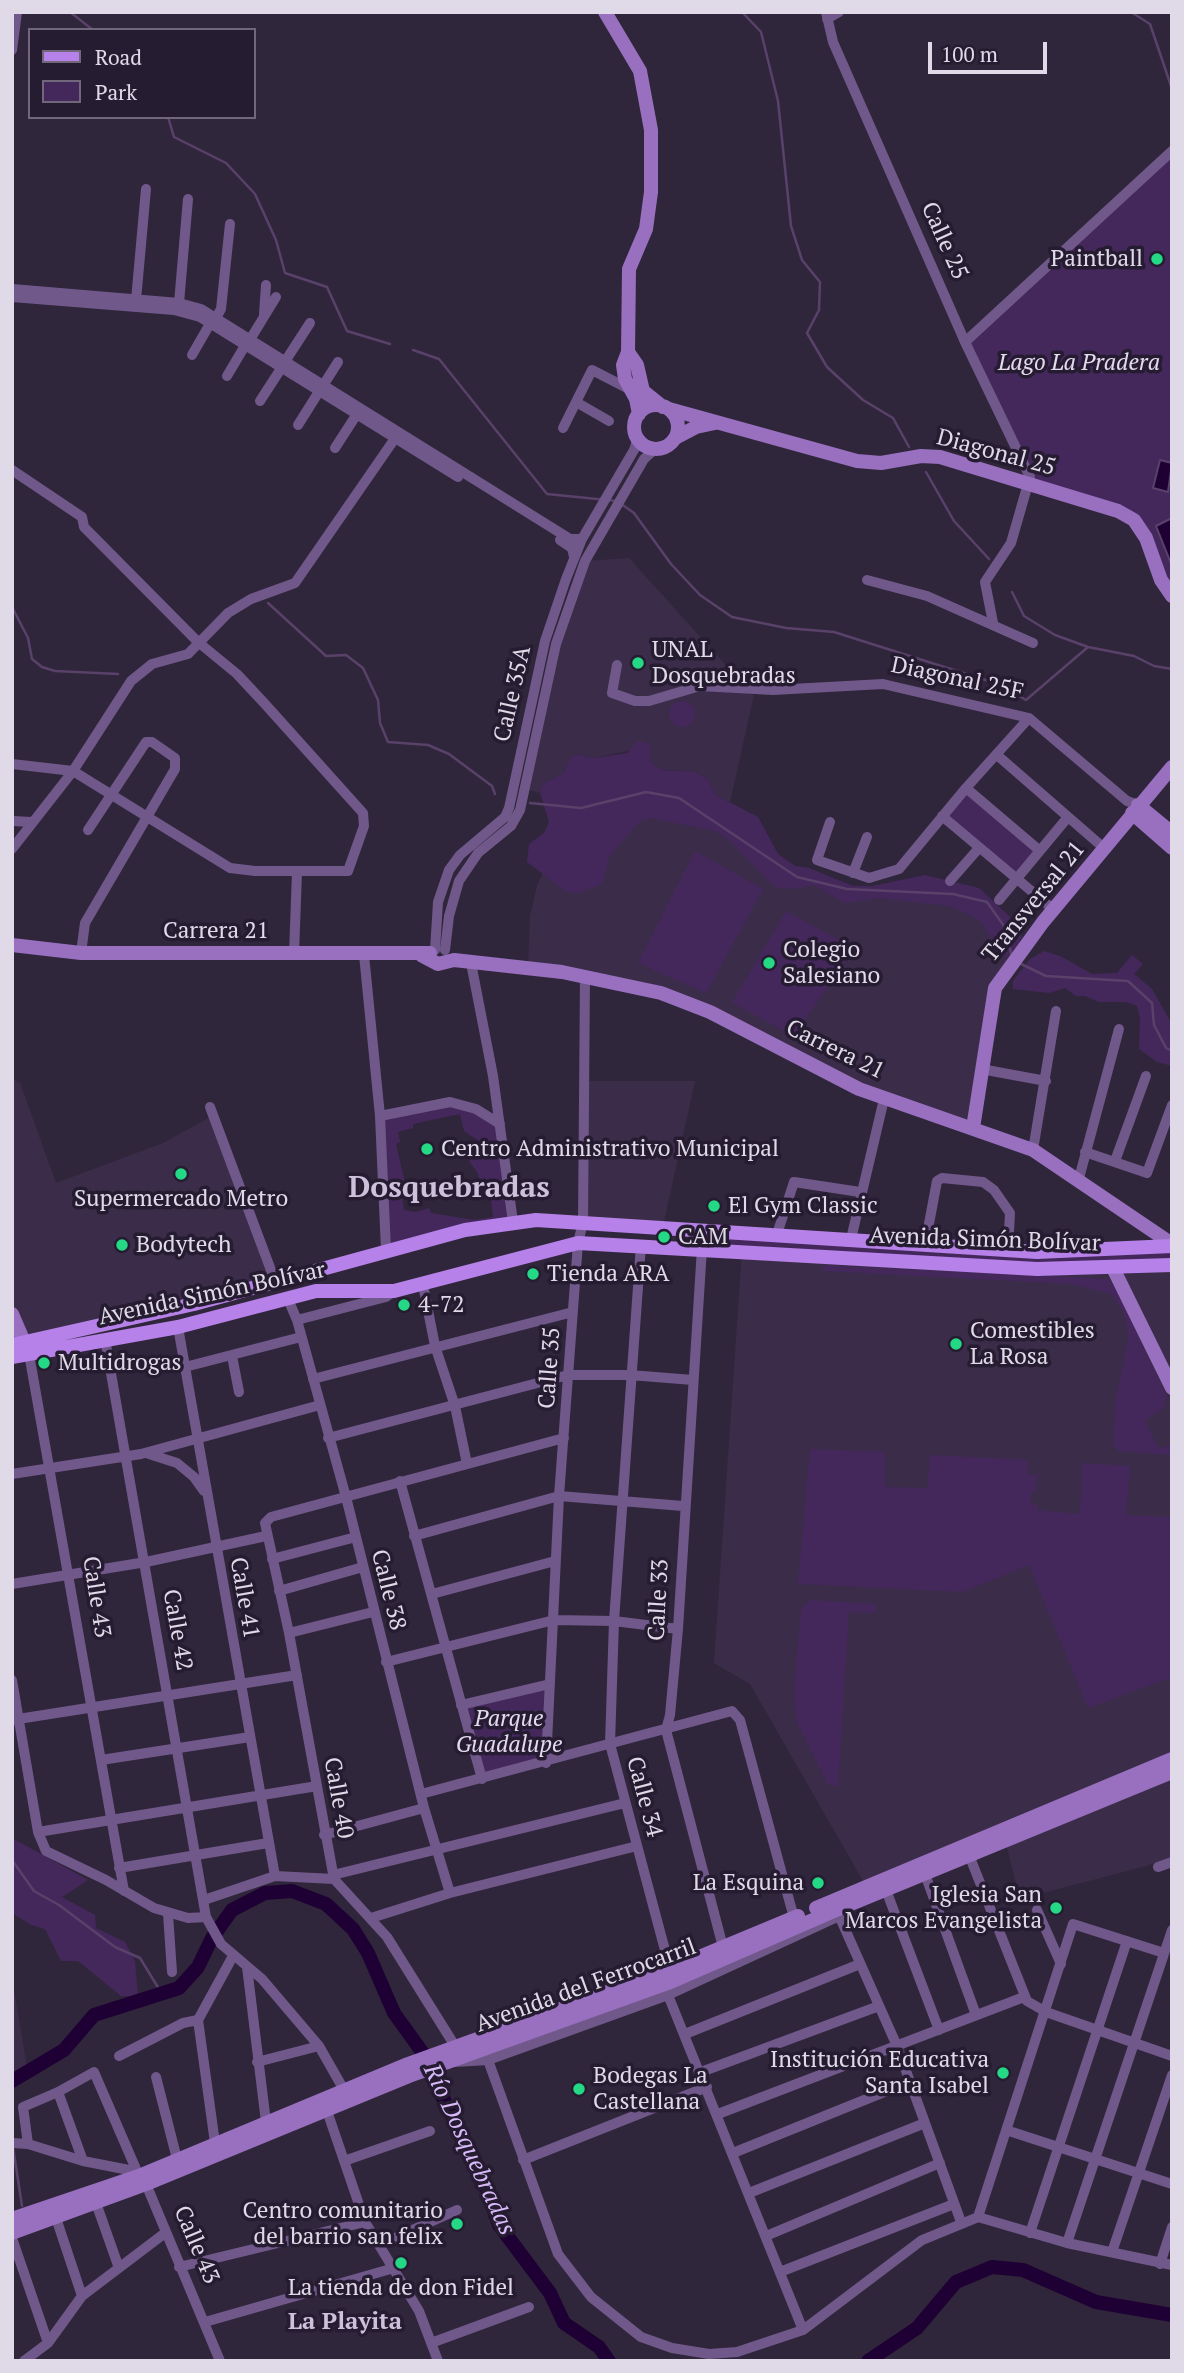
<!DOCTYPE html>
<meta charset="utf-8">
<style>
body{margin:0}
#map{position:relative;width:1184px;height:2373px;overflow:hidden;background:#30263b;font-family:"PT Serif",serif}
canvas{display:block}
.frame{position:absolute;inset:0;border:14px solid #e0dae8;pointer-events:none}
.legend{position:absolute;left:28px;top:28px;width:228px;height:91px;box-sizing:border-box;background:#261c31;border:2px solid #70687a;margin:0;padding:9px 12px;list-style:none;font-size:21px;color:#e0dae8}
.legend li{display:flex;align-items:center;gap:14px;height:35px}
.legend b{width:35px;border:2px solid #70687a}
.scale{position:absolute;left:928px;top:42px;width:119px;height:32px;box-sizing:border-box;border:4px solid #e0dae8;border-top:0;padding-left:9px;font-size:21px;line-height:24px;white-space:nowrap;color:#e0dae8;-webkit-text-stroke:5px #261c31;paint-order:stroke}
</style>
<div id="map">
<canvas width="1184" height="2373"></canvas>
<div class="frame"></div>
<ul class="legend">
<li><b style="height:9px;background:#b681e8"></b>Road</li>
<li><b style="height:19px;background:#44285c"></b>Park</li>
</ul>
<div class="scale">100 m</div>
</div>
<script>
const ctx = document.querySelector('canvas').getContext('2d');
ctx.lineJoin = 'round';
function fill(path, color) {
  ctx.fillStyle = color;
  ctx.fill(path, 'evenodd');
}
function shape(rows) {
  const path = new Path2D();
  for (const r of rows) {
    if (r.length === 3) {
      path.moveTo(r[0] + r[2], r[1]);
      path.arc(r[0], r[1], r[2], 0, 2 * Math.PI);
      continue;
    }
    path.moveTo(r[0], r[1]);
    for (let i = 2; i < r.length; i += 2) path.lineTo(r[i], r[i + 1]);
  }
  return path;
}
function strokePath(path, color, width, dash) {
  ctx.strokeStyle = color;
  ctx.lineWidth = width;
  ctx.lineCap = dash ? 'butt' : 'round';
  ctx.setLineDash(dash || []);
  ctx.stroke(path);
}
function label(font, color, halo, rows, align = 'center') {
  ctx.font = font + ' "PT Serif",serif';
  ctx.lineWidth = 7;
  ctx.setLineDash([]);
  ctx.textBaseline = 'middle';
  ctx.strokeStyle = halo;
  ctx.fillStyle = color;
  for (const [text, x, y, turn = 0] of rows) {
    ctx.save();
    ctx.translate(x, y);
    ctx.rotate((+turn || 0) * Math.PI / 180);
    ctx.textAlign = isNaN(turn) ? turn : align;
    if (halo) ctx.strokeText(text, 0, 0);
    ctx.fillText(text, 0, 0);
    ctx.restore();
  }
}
fill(shape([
 [629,558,741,682,740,692,754,695,730,802,716,795,707,778,695,772,663,770,654,765,650,761,650,746,595,758,577,755,569,759,564,773,543,784,540,793,525,789,556,644,585,561],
 [646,792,797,877,847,889,953,894,1004,926,1013,958,1005,970,973,1128,884,1099,671,997,528,968,530,916,537,886,548,862],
 [12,1078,20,1083,56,1183,163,1143,214,1115,275,1281,26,1342,12,1314],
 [584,1081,695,1081,663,1226,583,1222],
 [742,1251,1172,1265,1172,1759,866,1886,750,1684,714,1663],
 [1172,1776,1172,1857,1146,1866,1020,1899,1006,1844],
 [12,1977,28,2074,12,2081]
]), '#3b2d49');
fill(shape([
 [1172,151,1172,596,1134,520,1029,485,965,342],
 [682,714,13],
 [643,741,650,746,650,761,654,765,663,770,695,772,707,778,716,795,758,817,778,854,795,866,809,868,853,886,872,886,925,875,979,888,1009,916,1022,936,1017,948,1006,957,1001,955,980,920,950,906,879,898,844,903,814,885,794,889,775,887,730,841,715,831,650,818,640,821,619,845,610,856,602,884,579,893,565,891,527,862,529,844,544,833,549,822,540,793,543,784,564,773,569,759,577,755,595,758,627,753,636,742],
 [966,788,1039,850,1016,879,942,816],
 [695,851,763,889,706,993,638,963],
 [786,911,854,948,794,1036,732,1003],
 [1044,951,1060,956,1092,974,1117,973,1132,955,1143,964,1134,974,1152,989,1172,1024,1172,1066,1157,1062,1139,1049,1140,1019,1137,1006,1126,1002,1099,1002,1085,996,1076,996,1065,988,1049,993,1013,989,1013,981,1030,959],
 [450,1102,500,1124,513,1222,386,1250,380,1116],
 [460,1114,464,1131,485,1145,469,1161,477,1172,481,1185,489,1184,493,1217,474,1220,431,1213,429,1208,415,1212,404,1210,401,1189,406,1187,396,1144,400,1142,398,1132,413,1128,413,1124],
 [706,1235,1172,1252,1172,1260,1037,1264,706,1243],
 [821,1265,1108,1279,1115,1287,1167,1397,1164,1408,1145,1420,1157,1446,1162,1448,1172,1444,1172,1455,1119,1451,1113,1446,1116,1397,1129,1337,1123,1311,1111,1294,1071,1284,824,1271],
 [810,1449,885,1452,885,1487,927,1488,930,1455,1027,1460,1027,1474,1038,1475,1036,1491,1031,1492,1031,1504,1038,1505,1037,1510,1080,1514,1082,1463,1130,1466,1126,1515,1172,1517,1172,1677,1088,1708,1029,1565,963,1592,798,1584],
 [810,1600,876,1604,875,1613,849,1612,838,1787,828,1784,796,1720,794,1688,801,1609],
 [550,1684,546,1763,482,1779,461,1705],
 [12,1838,88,1880,62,1897,95,1915,96,1928,125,1942,135,1961,138,1996,121,1996,78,1961,61,1961,45,1929,31,1925,12,1913]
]), '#44285c');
const water = shape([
 [1160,460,1172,463,1168,492,1153,488,1160,460],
 [1172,518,1172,566,1156,526,1172,518]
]);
fill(water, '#1f0034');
strokePath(water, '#59416a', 2);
strokePath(shape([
 [70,12,93,30],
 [742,12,761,32,778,101,791,226,802,260,820,282,819,310,807,333,827,367,863,400,893,418,909,447],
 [1131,12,1150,24,1172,89],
 [168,117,174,137,226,163,255,194,276,240,285,273,327,287,347,331,390,344],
 [413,350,439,359,547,494,617,501,634,513,671,564,700,595,732,617,786,628,834,632,998,684,1026,700,1088,647],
 [926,472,954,521,989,559],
 [1012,592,1024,616,1055,635,1088,647,1134,656,1154,666,1172,669],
 [268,603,326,656,346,655,363,668,378,700,380,723,388,742,428,745,449,754,492,786,495,794],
 [12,607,28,638,32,659,42,667,55,671,118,674],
 [530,803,581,808,646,792,679,798,797,877,847,889,953,894,987,902,1004,926,1012,956],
 [1019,963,1046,976,1128,981,1152,1003,1154,1025,1166,1048,1172,1051],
 [12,1860,34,1891,59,1905,115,1947,140,1958,162,1994],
 [13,2147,22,2206]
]), '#59416a', 2.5);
strokePath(shape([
 [12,2081,64,2050,94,2015,179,1988,198,1967,212,1938,232,1910,265,1893,292,1891,326,1904,353,1929,368,1953,394,2013,433,2067,434,2080,480,2172,499,2225,550,2293,564,2323,599,2347,609,2361],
 [868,2361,917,2328,956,2282,992,2267,1023,2270,1096,2302,1172,2315]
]), '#1f0034', 14);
strokePath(shape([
 [826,12,833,42,965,342,1030,477,1011,543,985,582,993,623],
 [827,19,839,12],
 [12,50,17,12],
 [12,289,179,303,201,309,570,539,582,539],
 [12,297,174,310,200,317,458,477],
 [136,300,146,189],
 [179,303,188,199],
 [264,314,266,285],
 [217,316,221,309,230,224],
 [251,338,276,297],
 [965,342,1172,151],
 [192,355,211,322],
 [286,360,310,323],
 [227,376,246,344],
 [324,384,338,362],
 [260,401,282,367],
 [576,402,609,421],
 [298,425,320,390],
 [563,428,592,370,631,390],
 [335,448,357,414],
 [12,470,82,517,84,527,198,642,237,674,265,704,363,813,364,826,348,871,255,871,230,868,73,771,12,764],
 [560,540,572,548,574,557],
 [867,580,927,596,1033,643],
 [617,665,612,693,635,701,649,701,700,686,773,690,883,684,1029,718,1127,801,1138,805],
 [997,755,1105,849],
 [966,788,1039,850],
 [942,816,1054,910],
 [12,821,32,822],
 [830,822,817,860,869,878,899,869,966,788,1029,718],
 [12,849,73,771,131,681,152,664,188,654,228,613,251,599,295,583,398,434],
 [853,873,867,837],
 [950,881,979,848],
 [999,900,1068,817],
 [435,950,438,902,449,870,460,855,505,817,509,808,545,641,566,579,582,539,634,450,638,438],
 [445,950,449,916,459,881,478,853,511,826,520,810,556,644,585,561,644,459,655,449],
 [81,953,85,923,175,769,175,758,152,742,146,742,88,830],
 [294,954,297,872],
 [364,955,380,1116,386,1250],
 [471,963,493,1076,513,1222],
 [981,1069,1046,1081],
 [210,1107,275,1281],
 [380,1116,450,1102,476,1109,500,1124],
 [1033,1150,1056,1011],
 [1085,1152,1147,1173,1172,1105],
 [1115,1161,1146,1076],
 [1078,1182,1119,1029],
 [777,1234,794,1182,860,1192],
 [851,1239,884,1099],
 [641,1245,614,1621,610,1744,666,1954,668,1995,803,2330],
 [925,1245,937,1181,942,1178,983,1182,994,1190,1010,1213,1008,1250],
 [702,1248,678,1629,670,1715,666,1730,723,1947],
 [423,1285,435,1346,455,1406,467,1464],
 [287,1297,297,1320,346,1497,424,1808,450,1893],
 [297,1320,386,1297,393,1292],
 [178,1327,275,1876],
 [105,1339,206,1917,221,1944,262,1979,319,2046,344,2090],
 [29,1354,124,1891],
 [232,1356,239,1392],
 [185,1367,301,1337],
 [313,1379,573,1312],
 [328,1438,568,1375,630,1375,693,1380],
 [149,1454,177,1463,194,1477,204,1491],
 [12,1474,141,1454,320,1405],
 [400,1481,482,1779],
 [414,1536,559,1496,683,1506],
 [272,1559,356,1537],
 [12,1584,146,1562,266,1536],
 [279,1591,363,1567],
 [432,1594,555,1561],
 [289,1633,373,1612],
 [386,1662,554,1620,614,1621,678,1629],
 [12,1680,38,1832,46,1851,106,1880,154,1908,188,1918,206,1917],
 [461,1705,550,1684],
 [12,1720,297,1675],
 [101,1760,250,1737],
 [546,1763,559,1496,578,1243,583,1222,585,976],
 [421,1794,732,1711,740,1720,794,1918],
 [38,1832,317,1786],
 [324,1835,424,1808],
 [969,1855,1027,2001,1046,2012,1172,2056],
 [1158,1867,1172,1862],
 [119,1868,268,1843],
 [925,1874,976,2015],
 [333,1875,625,1803],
 [886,1890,939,2030],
 [204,1900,275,1876,334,1879],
 [1037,1910,1061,1964],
 [837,1911,897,2046,961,2222],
 [168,1914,172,1972],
 [371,1918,450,1893,637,1846],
 [247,1967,266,2122],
 [198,2020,215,2143],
 [685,2034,860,1964],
 [455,2046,387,1937,334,1879,289,1633,265,1523,271,1517,564,1438],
 [119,2056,183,2023,198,2020,233,1956],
 [488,2060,558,2254,591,2297,641,2337,672,2348,709,2354,737,2352,803,2330,922,2240,978,2217],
 [257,2062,319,2046],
 [455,2062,488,2060,668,1995,835,1918],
 [701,2072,879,2006],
 [156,2077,177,2159],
 [58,2092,83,2161],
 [326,2108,365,2222,419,2311,438,2361],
 [718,2114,1024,1997],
 [1006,2130,1172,2184],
 [12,2143,28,2144,83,2161,134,2171],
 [28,2144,23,2107,58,2092,94,2072,139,2176],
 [733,2153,909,2082],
 [523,2160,707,2087],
 [344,2161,430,2131],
 [146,2184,220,2361],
 [749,2193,925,2123],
 [96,2203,119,2268],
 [978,2217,1073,1924,1164,1953],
 [978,2217,1067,2243,1172,2265],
 [56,2218,82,2296],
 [1030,2233,1127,1941],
 [766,2236,940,2163],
 [12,2238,48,2343],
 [1067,2243,1172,1930],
 [379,2245,457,2210],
 [1112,2252,1172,2075],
 [1160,2264,1172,2227],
 [179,2267,365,2222],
 [780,2272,954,2204],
 [205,2322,394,2268],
 [431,2343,529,2307],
 [24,2361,48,2343,82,2296,165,2233]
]), '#71588a', 10);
strokePath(shape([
 [605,12,640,71,651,130,651,192,646,229,629,269,628,352,623,365,625,379,636,399,639,414],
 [628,352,637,365,643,391,663,407],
 [656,427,22],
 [669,409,857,461,881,463,921,456,940,457,1118,511,1134,520,1146,538,1161,580,1172,596],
 [675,438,696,427,715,423],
 [1138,805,1172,833],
 [1132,813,1172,848],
 [12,945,81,953,430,953],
 [421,955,438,964,454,960,562,972,661,993,710,1012,859,1089,1033,1150,1172,1244],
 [973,1128,995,988,1043,922,1172,767],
 [1113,1268,1172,1388],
 [12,1314,28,1351],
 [816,1908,1172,1759],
 [12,2219,139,2176,408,2064,668,1970,798,1916],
 [12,2233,146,2184,409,2076,668,1983,836,1910,1172,1772]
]), '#9870bf', 14);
strokePath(shape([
 [12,1345,194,1304,465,1230,536,1220,1037,1252,1172,1246],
 [12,1357,178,1327,316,1291,394,1291,578,1243,1037,1269,1172,1265]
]), '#b681e8', 14);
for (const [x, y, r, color] of [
 [1157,259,7,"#24d886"],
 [638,663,7,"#24d886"],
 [769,963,7,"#24d886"],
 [427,1149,7,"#24d886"],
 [181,1174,7,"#24d886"],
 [714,1206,7,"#24d886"],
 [664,1237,7,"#24d886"],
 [122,1245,7,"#24d886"],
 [533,1274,7,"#24d886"],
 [404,1305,7,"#24d886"],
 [956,1344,7,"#24d886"],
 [44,1363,7,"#24d886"],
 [818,1883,7,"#24d886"],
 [1056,1908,7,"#24d886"],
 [1003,2073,7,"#24d886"],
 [579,2089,7,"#24d886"],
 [457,2224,7,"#24d886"],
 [401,2263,7,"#24d886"]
]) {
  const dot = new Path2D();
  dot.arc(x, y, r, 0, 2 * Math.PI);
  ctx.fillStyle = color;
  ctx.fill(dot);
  strokePath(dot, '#261c31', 2.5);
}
label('23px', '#e0dae8', '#261c31', [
 ["Calle 25",944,241,66],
 ["Diagonal 25",996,453,15],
 ["Diagonal 25F",957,679,12],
 ["Calle 35A",513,694,-77],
 ["Transversal 21",1034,902,-51],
 ["Carrera 21",216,931],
 ["Carrera 21",835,1050,26],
 ["Avenida Simón Bolívar",985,1240,2],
 ["Avenida Simón Bolívar",212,1294,-12],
 ["Calle 35",550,1368,-86],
 ["Calle 38",388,1590,76],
 ["Calle 43",96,1597,81],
 ["Calle 41",244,1598,80],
 ["Calle 33",659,1600,-87],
 ["Calle 42",177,1630,80],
 ["Calle 34",644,1797,75],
 ["Calle 40",338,1798,80],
 ["Avenida del Ferrocarril",586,1986,-20],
 ["Calle 43",196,2245,67]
]);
label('23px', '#e0dae8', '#261c31', [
 ["Paintball",1143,259,"right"],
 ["UNAL",652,650],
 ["Dosquebradas",652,676],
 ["Colegio",783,950],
 ["Salesiano",783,976],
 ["Centro Administrativo Municipal",441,1149],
 ["Supermercado Metro",181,1199,"center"],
 ["El Gym Classic",728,1206],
 ["CAM",678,1237],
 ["Bodytech",136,1245],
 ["Tienda ARA",547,1274],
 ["4-72",418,1305],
 ["Comestibles",970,1331],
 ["La Rosa",970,1357],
 ["Multidrogas",58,1363],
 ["La Esquina",804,1883,"right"],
 ["Iglesia San",1042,1895,"right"],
 ["Marcos Evangelista",1042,1921,"right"],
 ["Institución Educativa",989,2060,"right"],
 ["Santa Isabel",989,2086,"right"],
 ["Bodegas La",593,2076],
 ["Castellana",593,2102],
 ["Centro comunitario",443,2211,"right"],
 ["del barrio san felix",443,2237,"right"],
 ["La tienda de don Fidel",401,2288,"center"]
], 'left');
label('italic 23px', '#e4daef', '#261c31', [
 ["Lago La Pradera",1079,363],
 ["Parque",509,1719],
 ["Guadalupe",509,1745]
]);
label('italic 24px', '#d8baf9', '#261c31', [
 ["Río Dosquebradas",469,2150,65]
]);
label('bold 24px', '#ccc0db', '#261c31', [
 ["La Playita",345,2322]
]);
label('bold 30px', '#ccc0db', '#261c31', [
 ["Dosquebradas",449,1188]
]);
</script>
